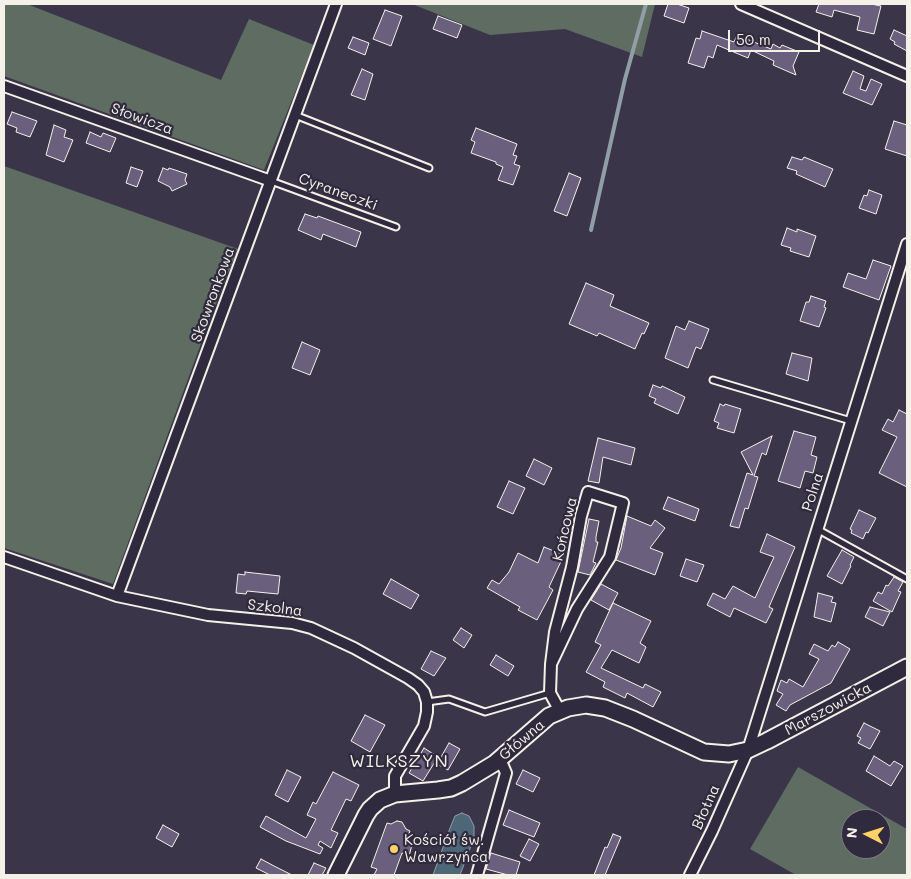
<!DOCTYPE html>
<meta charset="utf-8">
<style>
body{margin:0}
#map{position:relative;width:911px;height:879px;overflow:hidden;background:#3b354a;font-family:Mali,sans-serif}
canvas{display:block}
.frame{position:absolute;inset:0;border:5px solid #f4f1e8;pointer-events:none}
.north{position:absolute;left:841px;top:809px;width:50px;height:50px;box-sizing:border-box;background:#2f2a3d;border:1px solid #7e7a81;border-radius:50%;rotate:275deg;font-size:14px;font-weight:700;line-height:20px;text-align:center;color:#f4f1e8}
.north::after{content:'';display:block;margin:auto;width:18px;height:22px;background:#ffd166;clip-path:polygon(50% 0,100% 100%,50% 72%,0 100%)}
.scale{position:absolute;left:728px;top:30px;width:92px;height:22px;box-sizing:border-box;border:2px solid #f4f1e8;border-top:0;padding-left:6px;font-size:15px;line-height:18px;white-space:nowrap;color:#f4f1e8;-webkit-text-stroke:4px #2f2a3d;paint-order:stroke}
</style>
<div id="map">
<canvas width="911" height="879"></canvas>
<div class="frame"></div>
<div class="north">N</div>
<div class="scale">50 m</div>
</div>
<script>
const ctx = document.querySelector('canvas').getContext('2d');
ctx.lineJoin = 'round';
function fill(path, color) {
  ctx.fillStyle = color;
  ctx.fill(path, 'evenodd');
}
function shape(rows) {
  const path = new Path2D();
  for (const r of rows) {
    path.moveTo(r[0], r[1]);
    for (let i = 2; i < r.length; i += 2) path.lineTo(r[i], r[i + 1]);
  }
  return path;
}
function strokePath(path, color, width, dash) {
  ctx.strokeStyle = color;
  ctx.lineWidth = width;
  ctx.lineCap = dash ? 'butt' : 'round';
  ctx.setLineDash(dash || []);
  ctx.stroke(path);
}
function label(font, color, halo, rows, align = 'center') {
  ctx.font = font + ' Mali,sans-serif';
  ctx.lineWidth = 4.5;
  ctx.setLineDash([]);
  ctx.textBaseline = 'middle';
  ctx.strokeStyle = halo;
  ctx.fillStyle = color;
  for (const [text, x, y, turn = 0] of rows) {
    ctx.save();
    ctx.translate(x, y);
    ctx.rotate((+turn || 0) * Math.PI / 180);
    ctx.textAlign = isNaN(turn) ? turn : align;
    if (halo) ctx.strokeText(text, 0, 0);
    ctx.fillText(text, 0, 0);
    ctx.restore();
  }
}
fill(shape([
 [4,4,27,4,221,80,249,19,314,45,264,170,4,76],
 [412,4,655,4,642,57,565,29,490,35],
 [4,166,238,249,210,319,113,584,4,548],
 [798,767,907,829,907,875,796,875,750,849],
 [851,819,881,819,881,849,851,849]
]), '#5e6c62');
const water = shape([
 [462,813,469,816,474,826,474,838,460,875,433,875,450,828,455,816,462,813]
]);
fill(water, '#4e6778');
strokePath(water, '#909ea5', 1);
strokePath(shape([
 [591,230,625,79,646,4]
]), '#909ea5', 4);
const building = shape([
 [668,4,677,4,689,8,684,23,664,16,668,4],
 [819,4,871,4,881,6,874,34,857,30,860,17,834,10,832,17,816,12,819,4],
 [385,10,402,16,391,46,373,39,385,10],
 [438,16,462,25,457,38,433,29,438,16],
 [894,30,907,36,907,51,894,44,895,42,890,39,894,30],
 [702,31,734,42,737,35,771,49,773,44,780,48,782,45,799,52,793,66,796,75,773,65,774,61,751,50,748,58,717,45,713,58,708,56,704,68,688,63,696,38,700,39,702,31],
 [353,37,369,43,365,55,348,48,353,37],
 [362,69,373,74,365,100,351,95,362,69],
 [853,71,864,76,860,89,866,91,871,79,882,84,872,105,843,93,853,71],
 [12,112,37,121,30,137,16,132,17,128,7,124,12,112],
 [894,121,907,125,907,156,885,149,894,121],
 [54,125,66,130,64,137,73,140,64,162,46,155,54,125],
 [476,128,517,144,513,155,517,156,514,164,520,166,513,185,498,180,503,167,496,164,496,162,471,153,475,142,471,140,476,128],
 [90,132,101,137,103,133,116,138,110,152,86,143,90,132],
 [792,157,802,160,804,157,833,169,825,187,796,174,797,171,787,168,792,157],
 [131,167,143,171,137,187,126,183,131,167],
 [163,168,168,170,169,168,187,174,185,180,187,184,172,191,170,187,158,181,163,168],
 [569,173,581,178,567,216,554,211,569,173],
 [869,190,882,195,876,214,859,208,864,195,867,196,869,190],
 [305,214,317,218,318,216,361,232,356,247,323,234,321,240,298,230,305,214],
 [787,228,797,232,797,229,816,236,809,257,790,251,791,248,781,245,787,228],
 [873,260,891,266,879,300,843,287,848,273,866,279,873,260],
 [586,283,614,295,610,306,649,323,644,334,642,333,635,349,599,333,597,336,569,324,586,283],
 [811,296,826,301,824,307,826,308,819,327,800,321,806,302,809,302,811,296],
 [689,321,709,329,701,349,696,347,688,368,665,358,676,326,685,330,689,321],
 [302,342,320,350,310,375,292,368,302,342],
 [792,353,812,358,808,381,786,374,792,353],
 [653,385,661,388,662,386,685,397,678,414,654,403,656,399,649,396,653,385],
 [720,404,724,406,725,404,741,409,734,433,717,428,719,423,714,421,720,404],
 [899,410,907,414,907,487,879,473,897,437,882,430,888,419,893,422,899,410],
 [794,431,816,437,811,455,817,457,813,473,805,471,800,488,778,481,794,431],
 [772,436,766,455,762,453,754,476,758,477,748,509,745,508,739,528,730,526,747,473,753,475,741,452,772,436],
 [598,438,635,448,631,465,603,457,599,483,588,481,598,438],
 [534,459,552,468,544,485,526,476,534,459],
 [509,481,525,488,513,514,497,507,509,481],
 [668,497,699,509,695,521,663,509,668,497],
 [859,510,876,518,868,533,866,532,863,539,851,533,852,530,850,529,859,510],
 [627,516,651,526,655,520,665,528,650,548,663,553,655,575,616,560,621,548,627,516],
 [589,519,599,521,596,537,596,542,598,542,593,562,596,563,590,575,578,572,589,519],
 [767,534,795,547,769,607,773,609,766,623,734,608,730,617,707,605,713,593,725,599,733,586,755,598,774,557,760,552,767,534],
 [544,547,564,555,549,587,553,590,537,620,518,610,520,607,487,588,492,580,499,584,509,572,518,553,538,563,544,547],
 [842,550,854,557,850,565,851,566,842,584,827,576,842,550],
 [686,559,704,565,697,582,680,576,686,559],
 [245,572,280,576,278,594,247,591,246,594,236,593,238,574,245,575,245,572],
 [894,577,903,582,898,591,901,592,892,612,873,601,878,592,882,594,886,585,888,586,894,577],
 [391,579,419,595,411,609,383,594,391,579],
 [601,584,618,593,609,610,591,600,601,584],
 [818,593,833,597,831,602,836,603,831,622,814,617,818,593],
 [613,603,651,621,640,643,646,647,639,663,612,650,601,668,643,688,645,684,661,692,653,707,627,693,625,698,603,687,605,682,586,672,601,645,595,642,613,603],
 [870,607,890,612,883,626,865,617,870,607],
 [461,628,472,635,464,648,453,640,461,628],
 [838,642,850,649,831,683,790,705,786,711,776,705,783,694,777,691,781,680,787,683,789,679,803,687,819,659,809,654,814,644,828,651,832,645,835,647,838,642],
 [431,651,446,658,434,676,421,669,431,651],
 [496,655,514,666,508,676,490,665,496,655],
 [365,715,385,725,370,752,351,741,365,715],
 [864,723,880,731,870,749,858,743,861,738,857,736,864,723],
 [449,743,460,749,448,770,437,764,449,743],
 [424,748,438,757,423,781,409,773,424,748],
 [874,756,890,766,894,761,903,766,891,786,866,771,874,756],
 [287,770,301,777,288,802,275,795,287,770],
 [523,770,540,778,533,792,516,784,523,770],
 [333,772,359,785,351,801,346,799,331,830,338,833,331,848,320,841,318,845,323,848,320,854,286,841,260,827,266,816,306,838,316,819,307,815,313,802,316,804,333,772],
 [509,810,540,823,534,837,503,825,509,810],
 [397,821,402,822,406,829,410,831,406,842,412,845,409,856,402,853,394,875,374,875,377,869,371,867,387,823,391,824,397,821],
 [163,825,179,834,172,847,156,838,163,825],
 [613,834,621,837,605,875,594,875,605,847,607,848,613,834],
 [529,839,539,844,530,861,520,856,529,839],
 [491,853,520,862,516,875,508,875,486,869,491,853],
 [261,859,274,866,292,875,270,875,256,868,261,859],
 [314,863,326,868,322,875,308,875,314,863]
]);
fill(building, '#6a607e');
strokePath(building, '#f4f1e8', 1);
const lane = shape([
 [295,115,429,168],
 [271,181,396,227],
 [713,380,851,421],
 [817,529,907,579],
 [427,702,449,699,485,712,550,693]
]);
const street = shape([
 [741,4,907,76],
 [4,86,271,181],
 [4,557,117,596,208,615,292,623,311,628,354,648,408,678,418,685,424,692,427,702,427,712,424,726,395,776,395,794],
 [117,596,336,4],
 [551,664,577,609,610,557,623,503,588,492,581,516,572,567,555,632,551,664,550,693,560,711],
 [477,875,506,773,500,759],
 [690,875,712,831,748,750,907,244]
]);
const secondary = shape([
 [336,875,366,815,370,809,380,800,395,794,438,790,451,788,462,783,495,763,549,716,568,708,586,705,605,708,633,719,704,752,729,754,748,750,767,741,907,667]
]);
strokePath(lane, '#f4f1e8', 9);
strokePath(street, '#f4f1e8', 14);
strokePath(secondary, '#f4f1e8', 19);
strokePath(lane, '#2f2a3d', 5);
strokePath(street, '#2f2a3d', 10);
strokePath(secondary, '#2f2a3d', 15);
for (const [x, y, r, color] of [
 [394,849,5,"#ffd166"]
]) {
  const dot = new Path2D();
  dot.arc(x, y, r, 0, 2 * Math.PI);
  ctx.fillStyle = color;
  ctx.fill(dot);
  strokePath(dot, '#2f2a3d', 2);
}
label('15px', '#f4f1e8', '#2f2a3d', [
 ["Słowicza",142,119,20],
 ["Cyraneczki",338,192,20],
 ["Skowronkowa",213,295,-70],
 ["Polna",813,492,-72],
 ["Końcowa",565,529,-77],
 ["Szkolna",275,608,7],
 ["Marszowicka",828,709,-28],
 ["Główna",522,740,-40],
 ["Błotna",706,807,-66]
]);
label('15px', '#f4f1e8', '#2f2a3d', [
 ["Kościół św.",404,840],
 ["Wawrzyńca",404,857]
], 'left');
ctx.letterSpacing = '1px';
label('18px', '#f4f1e8', '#2f2a3d', [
 ["WILKSZYN",399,761]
]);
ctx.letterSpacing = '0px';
</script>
